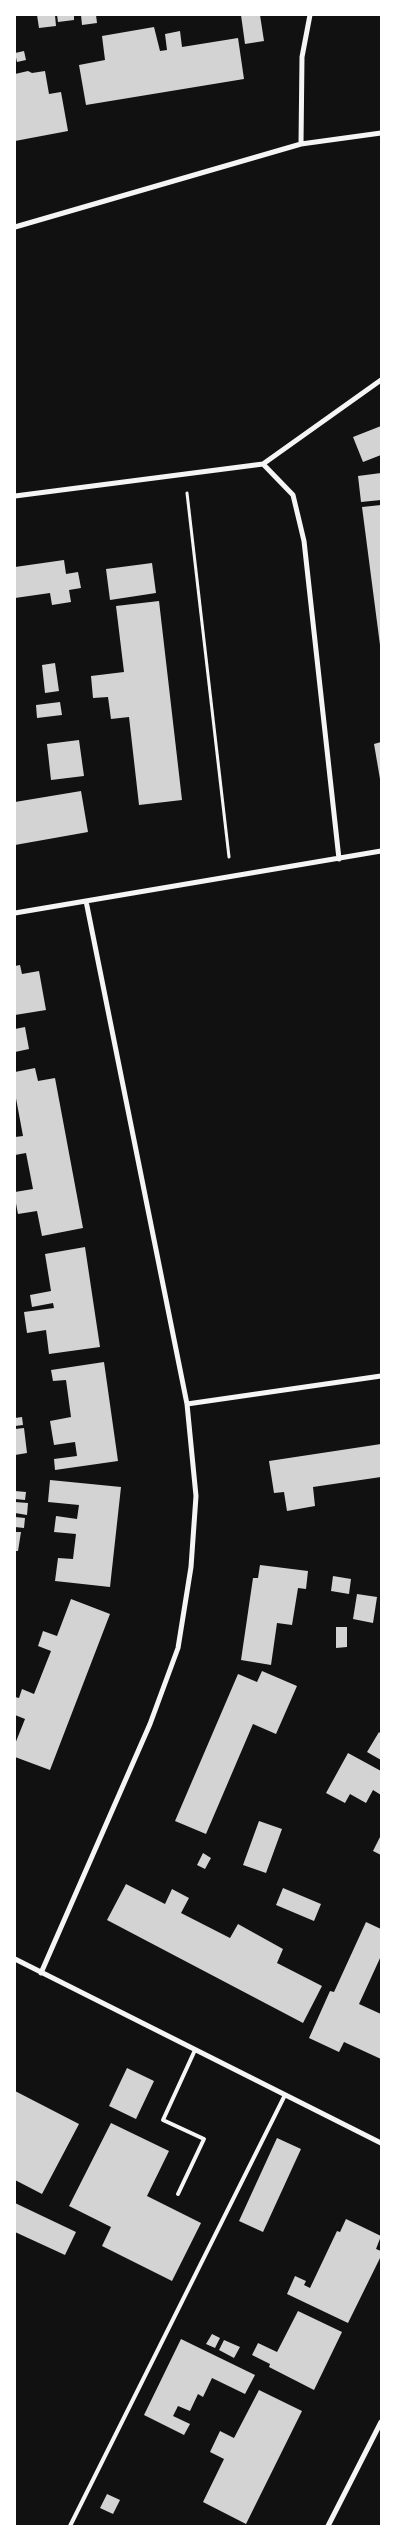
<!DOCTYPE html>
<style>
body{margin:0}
#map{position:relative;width:396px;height:2541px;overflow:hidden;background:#111;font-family:Poppins,sans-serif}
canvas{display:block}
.frame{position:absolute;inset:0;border:16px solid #fff;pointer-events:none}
</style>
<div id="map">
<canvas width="396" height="2541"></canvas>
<div class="frame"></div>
</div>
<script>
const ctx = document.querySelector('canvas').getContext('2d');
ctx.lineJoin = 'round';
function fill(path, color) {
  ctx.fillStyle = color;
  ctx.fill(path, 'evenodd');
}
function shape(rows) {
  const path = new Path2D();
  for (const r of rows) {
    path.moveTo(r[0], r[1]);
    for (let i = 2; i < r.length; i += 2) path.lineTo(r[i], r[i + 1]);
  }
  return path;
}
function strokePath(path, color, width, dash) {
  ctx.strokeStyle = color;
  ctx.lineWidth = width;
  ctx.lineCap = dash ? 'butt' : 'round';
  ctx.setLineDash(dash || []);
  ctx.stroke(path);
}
fill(shape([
 [37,15,55,15,56,26,39,28],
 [57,15,74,15,74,20,58,22],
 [81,15,96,15,97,23,82,25],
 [241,15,260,15,264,41,245,44],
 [154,27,160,51,167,50,165,34,180,31,182,47,238,38,244,79,86,105,79,65,105,60,102,36],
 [24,51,26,60,17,62,15,53],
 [28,71,32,73,45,71,49,94,61,92,68,131,15,141,15,74],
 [381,426,381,455,363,462,353,437],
 [381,473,381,500,361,502,358,476],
 [381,505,381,644,380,645,362,507],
 [64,560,66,574,78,572,81,588,69,590,71,602,52,605,50,593,15,598,15,567],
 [152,563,156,593,110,600,106,569],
 [159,601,182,800,139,805,129,717,111,719,108,697,93,698,91,676,124,672,116,606],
 [55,663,59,691,45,693,42,665],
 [60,702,62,715,37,718,36,705],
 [79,740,84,776,51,780,47,744],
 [381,742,381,779,380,779,374,744],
 [81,791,88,832,15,845,15,802],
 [20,965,22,974,39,971,46,1010,15,1015,15,966],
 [25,1027,29,1049,15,1052,15,1029],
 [35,1068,38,1081,55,1078,83,1228,42,1236,37,1211,18,1214,15,1198,15,1192,33,1189,26,1153,15,1155,15,1137,23,1136,15,1093,15,1072],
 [85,1247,100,1347,49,1354,46,1330,27,1333,24,1312,54,1308,53,1303,32,1307,30,1295,51,1291,45,1254],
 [104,1362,118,1461,55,1470,54,1459,77,1456,75,1442,54,1445,50,1421,71,1417,66,1380,53,1381,51,1370],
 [22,1417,23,1425,15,1426,15,1418],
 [24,1428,27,1453,15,1455,15,1429],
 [381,1444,381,1477,313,1487,315,1506,287,1511,284,1492,274,1493,269,1461],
 [50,1480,121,1487,110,1587,55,1581,58,1558,73,1559,76,1534,54,1532,56,1516,77,1519,79,1505,48,1502],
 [15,1491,26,1492,25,1500,15,1499],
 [15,1502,28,1503,27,1515,15,1513],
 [15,1517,25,1518,24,1528,15,1527],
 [15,1532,21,1532,18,1551,15,1551],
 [260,1565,308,1571,306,1589,298,1588,292,1625,277,1623,271,1665,241,1660,253,1578,258,1578],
 [333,1576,351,1579,349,1594,331,1591],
 [357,1594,377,1597,373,1623,353,1619],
 [71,1599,110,1614,50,1770,15,1757,15,1744,25,1719,15,1715,15,1697,19,1698,22,1689,34,1694,51,1651,38,1646,43,1631,57,1636],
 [336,1627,347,1627,347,1647,336,1648],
 [262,1671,297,1686,276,1734,253,1724,206,1834,175,1821,238,1674,257,1682],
 [379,1732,381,1734,381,1760,367,1752],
 [348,1753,381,1771,381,1795,373,1790,366,1803,350,1794,345,1803,326,1793],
 [259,1821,282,1829,266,1873,243,1865],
 [381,1835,381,1855,373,1851],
 [203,1853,211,1858,205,1869,197,1865],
 [126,1884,165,1904,172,1889,189,1898,181,1913,230,1938,238,1924,283,1949,277,1963,322,1986,303,2023,107,1920],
 [283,1888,321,1904,314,1921,276,1905],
 [366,1922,381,1929,381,1956,359,2004,381,2014,381,2059,344,2042,339,2052,309,2038,330,1991,334,1992],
 [127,2068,154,2081,136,2119,109,2106],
 [15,2091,79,2124,42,2194,15,2180],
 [111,2123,169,2151,147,2196,201,2223,172,2281,102,2246,111,2227,69,2206],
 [277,2138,301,2149,263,2232,239,2221],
 [15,2203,76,2232,65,2255,15,2232],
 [346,2219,381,2236,376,2249,381,2251,381,2256,348,2323,287,2294,295,2276,306,2281,304,2285,310,2288,337,2231,340,2232],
 [298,2311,342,2332,314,2390,269,2367,270,2364,252,2355,258,2343,277,2352],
 [212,2334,220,2338,215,2348,206,2344],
 [181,2339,255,2375,245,2394,212,2378,203,2397,198,2394,190,2411,178,2406,173,2416,190,2424,184,2435,144,2415],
 [224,2340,240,2347,234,2358,219,2350],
 [259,2390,302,2411,246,2524,203,2502,224,2459,210,2452,220,2431,234,2438],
 [107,2494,120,2500,113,2514,100,2508]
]), '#d3d3d3');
strokePath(shape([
 [187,493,229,857]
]), '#f5f5f5', 3);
strokePath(shape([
 [178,2194,204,2139,163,2120,195,2050],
 [70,2526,285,2095]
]), '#f5f5f5', 4);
strokePath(shape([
 [301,144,302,57,310,15],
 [15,227,301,144,381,133],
 [263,464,293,495,304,541,339,859],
 [15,496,263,464,381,380],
 [15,913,381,851],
 [187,1404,381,1376],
 [15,1959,381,2143],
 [41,1973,150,1724,178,1648,191,1567,196,1496,187,1404,86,901],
 [328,2526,381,2422]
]), '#f5f5f5', 5);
</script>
